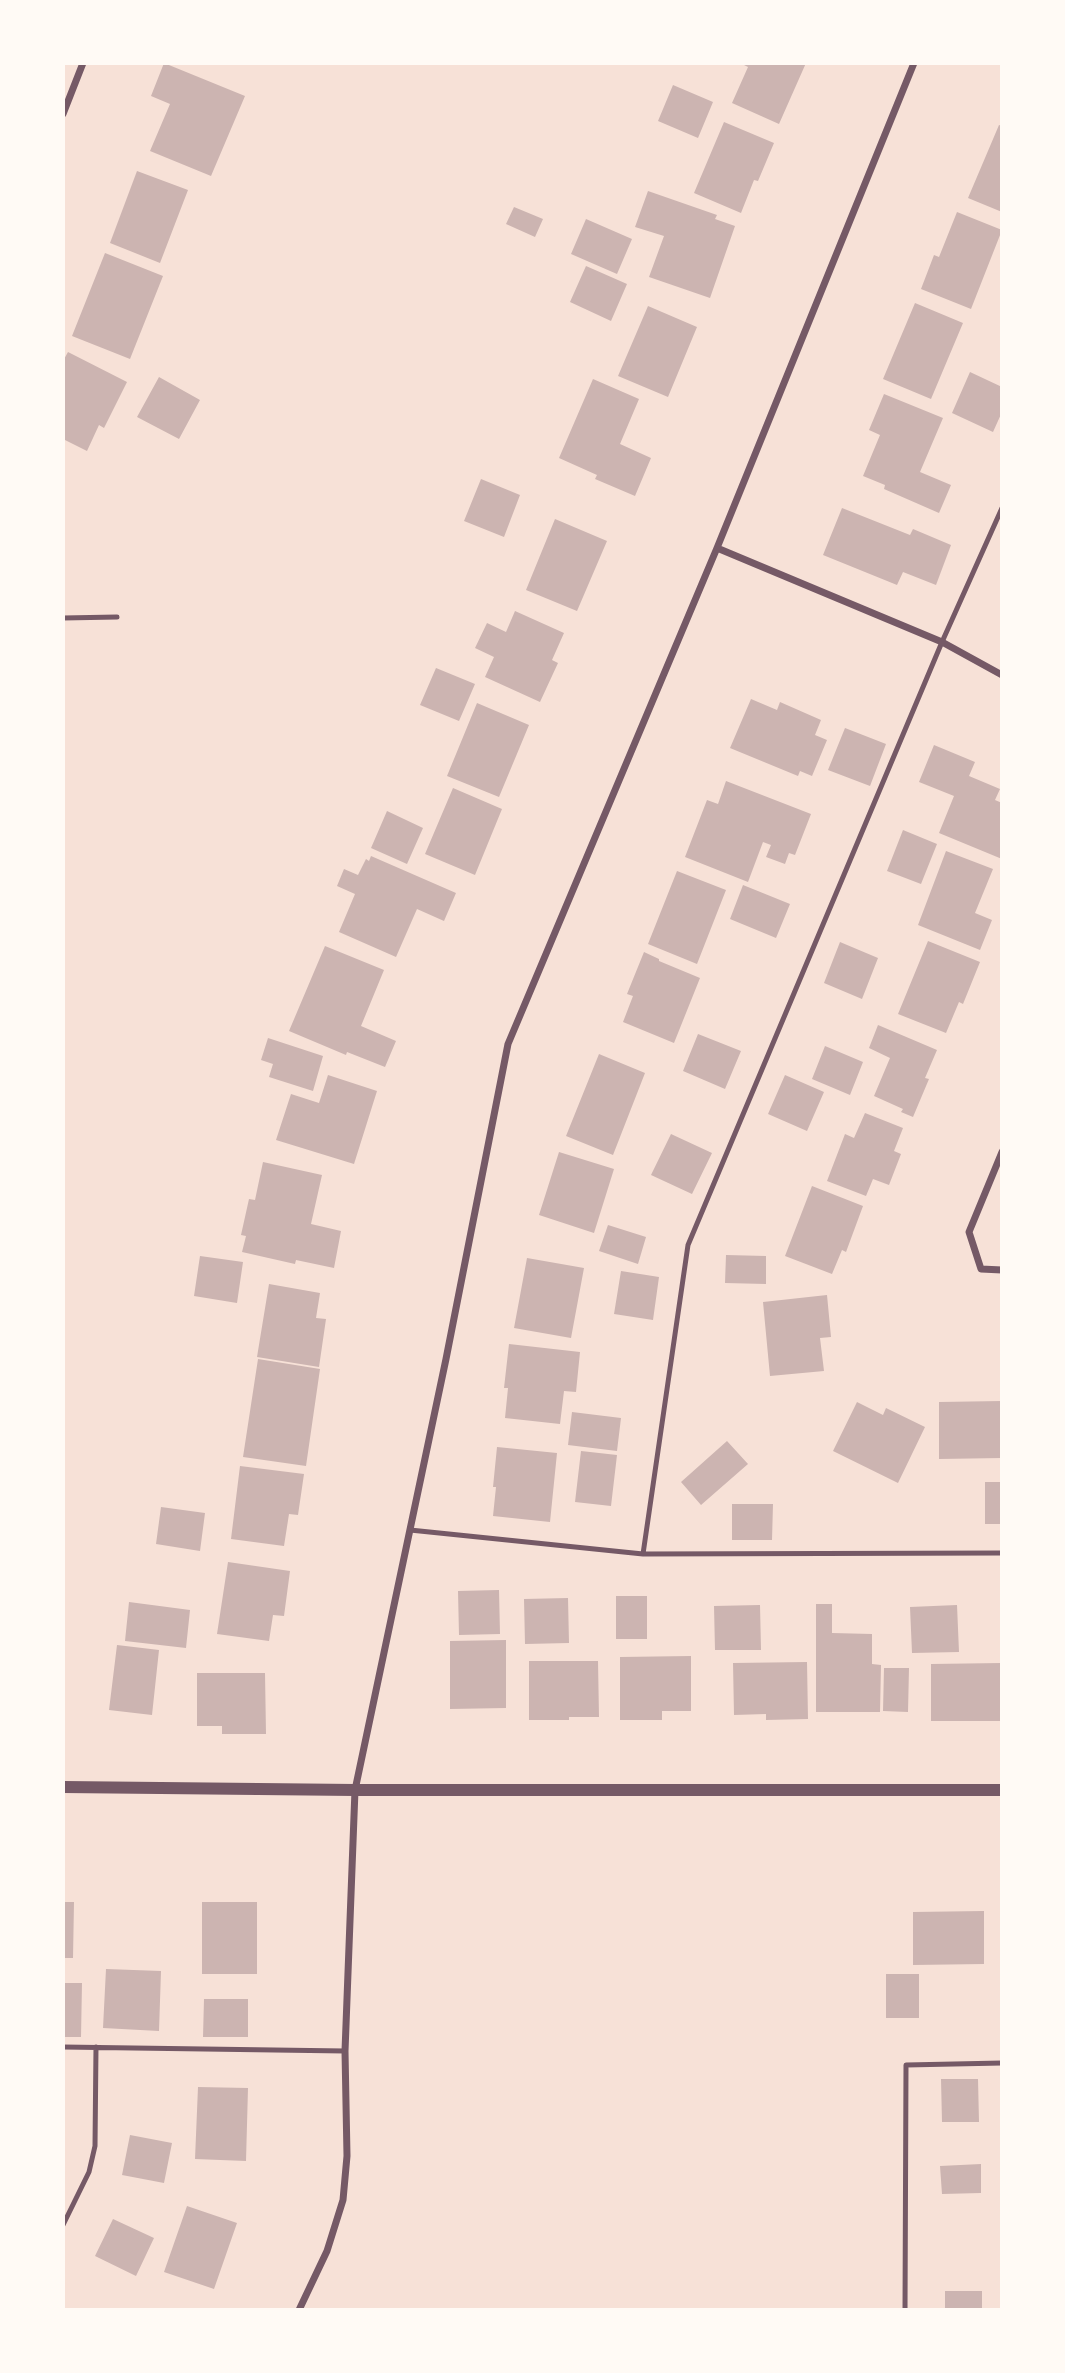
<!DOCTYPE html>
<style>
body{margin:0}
#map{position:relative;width:1065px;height:2373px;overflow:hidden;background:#f7e1d7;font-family:"Golos Text",sans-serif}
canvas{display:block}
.frame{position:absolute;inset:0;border:65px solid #fffaf5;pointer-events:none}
</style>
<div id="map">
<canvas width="1065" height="2373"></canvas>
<div class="frame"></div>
</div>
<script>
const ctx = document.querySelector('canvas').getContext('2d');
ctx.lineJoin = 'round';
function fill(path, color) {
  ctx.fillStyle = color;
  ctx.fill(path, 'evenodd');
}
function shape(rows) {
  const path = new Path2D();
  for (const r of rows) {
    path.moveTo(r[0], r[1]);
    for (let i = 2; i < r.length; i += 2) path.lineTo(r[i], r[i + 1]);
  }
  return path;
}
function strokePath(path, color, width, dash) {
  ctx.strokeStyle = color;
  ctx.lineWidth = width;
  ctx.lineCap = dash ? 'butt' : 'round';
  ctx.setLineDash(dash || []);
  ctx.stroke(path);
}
fill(shape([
 [164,63,245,96,211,176,150,151,170,104,151,96],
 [745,63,806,63,779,124,732,103,748,67,744,65],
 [673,85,713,102,698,138,658,121],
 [724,122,774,143,758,181,754,180,741,213,694,193],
 [999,125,1002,126,1002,212,968,198],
 [137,171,188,190,160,263,110,243],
 [648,191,717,215,715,219,735,226,710,298,649,277,664,236,635,227],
 [514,207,543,219,535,237,506,224],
 [957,212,1002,230,971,309,921,289,934,255,939,257],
 [586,219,632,239,617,274,571,254],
 [105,253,163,276,130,359,72,336],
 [586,266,627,284,611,321,570,302],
 [915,303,963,323,931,399,883,379],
 [648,306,697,327,668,397,618,376],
 [68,352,127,382,104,428,99,425,87,451,63,439,63,361],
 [970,372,1002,387,1002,412,993,432,952,413],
 [159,377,200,400,179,439,137,417],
 [593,379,639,399,620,444,651,458,635,496,595,479,597,475,559,458],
 [884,394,943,418,920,472,951,485,939,513,884,489,885,485,863,476,880,435,869,430],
 [481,479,520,495,504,537,464,521],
 [842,508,910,535,913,529,951,545,936,585,903,572,897,585,823,555],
 [555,519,607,541,577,611,526,590],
 [515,611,564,633,552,660,558,663,540,702,485,677,494,657,475,648,487,623,506,632],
 [436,668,475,684,459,721,420,705],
 [751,699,777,710,780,702,821,720,815,735,827,740,812,776,800,771,798,776,730,748],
 [477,703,529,725,499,797,447,776],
 [845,728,886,744,870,786,828,770],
 [934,745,975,762,969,776,1000,789,995,800,1002,803,1002,859,939,833,954,796,919,782],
 [726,781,811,814,795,855,789,853,785,864,766,857,771,845,763,842,748,882,685,857,707,800,718,804],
 [453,788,502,809,475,875,425,854],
 [387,811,423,828,407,864,371,848],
 [903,830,937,844,921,884,887,871],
 [946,851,993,869,975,913,992,920,980,950,918,925],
 [371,856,456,893,444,921,417,909,396,957,339,932,355,894,337,886,344,869,358,875,366,859,369,861],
 [677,871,726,890,697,964,648,944],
 [743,885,790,904,776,938,730,919],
 [928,941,980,962,963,1004,959,1002,946,1033,898,1014],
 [840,942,878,958,862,999,824,983],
 [325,946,384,970,361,1026,396,1041,385,1067,347,1052,346,1055,289,1031],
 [644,952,659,959,659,961,700,978,674,1043,623,1022,633,996,627,994],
 [878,1025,937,1050,925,1078,929,1079,913,1117,901,1112,903,1109,874,1096,890,1058,869,1048],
 [698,1034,741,1051,725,1089,683,1071],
 [268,1038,323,1056,313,1091,269,1077,273,1064,261,1060],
 [825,1046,863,1062,850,1095,812,1079],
 [599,1054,645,1073,613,1155,566,1136],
 [328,1075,377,1091,354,1164,276,1140,291,1094,319,1103],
 [785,1075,824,1092,807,1131,768,1114],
 [865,1113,903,1128,894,1151,901,1154,889,1185,873,1179,866,1196,827,1181,845,1134,854,1138],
 [671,1134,712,1153,692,1194,651,1175],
 [559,1152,614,1169,594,1233,539,1215],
 [263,1162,322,1175,311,1224,341,1231,334,1268,296,1260,295,1264,242,1252,246,1236,241,1235,249,1199,255,1200],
 [812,1186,863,1206,846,1252,842,1250,832,1274,785,1256],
 [608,1225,646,1237,638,1264,599,1251],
 [726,1255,766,1256,766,1284,725,1283],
 [200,1256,243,1262,237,1303,194,1296],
 [527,1258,584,1268,571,1338,514,1328],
 [621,1271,659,1277,653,1320,614,1314],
 [269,1284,320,1293,316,1318,326,1319,319,1367,257,1357],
 [827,1295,831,1337,820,1338,824,1371,770,1376,763,1302],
 [509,1344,580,1352,576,1392,564,1391,560,1424,505,1418,508,1388,504,1388],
 [258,1359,320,1369,306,1466,243,1457],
 [1002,1401,1002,1458,939,1459,939,1402],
 [857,1402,883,1415,886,1408,925,1427,898,1483,833,1451],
 [572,1412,621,1418,617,1451,568,1445],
 [727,1441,748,1464,701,1505,681,1482],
 [497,1447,557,1453,550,1522,493,1516,496,1487,493,1487],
 [581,1451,617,1455,611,1506,575,1502],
 [240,1466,304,1474,298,1515,289,1514,284,1546,231,1539],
 [985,1482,1002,1482,1002,1524,985,1524],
 [732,1504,773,1504,772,1540,732,1540],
 [161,1507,205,1513,200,1551,156,1544],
 [228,1562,290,1571,284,1616,273,1615,269,1641,217,1634],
 [499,1590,500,1634,459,1635,458,1591],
 [616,1596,647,1596,647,1639,616,1639],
 [568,1598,569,1643,525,1644,524,1599],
 [129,1602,190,1610,186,1648,125,1641],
 [816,1604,832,1604,832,1633,872,1634,872,1664,881,1665,880,1712,816,1712],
 [760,1605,761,1650,715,1650,714,1606],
 [957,1605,959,1652,912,1653,910,1607],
 [506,1640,506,1708,450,1709,450,1641],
 [117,1645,159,1650,152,1715,109,1710],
 [691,1656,691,1711,662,1711,662,1720,620,1720,620,1657],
 [529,1661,598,1661,599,1717,569,1717,569,1720,529,1720],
 [807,1662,808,1719,766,1720,766,1714,734,1715,733,1663],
 [1002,1663,1002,1721,931,1721,931,1664],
 [884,1668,909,1668,908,1712,883,1711],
 [197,1673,265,1673,266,1734,222,1734,222,1726,197,1726],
 [63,1902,74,1902,73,1958,63,1958],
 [202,1902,257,1902,257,1974,202,1974],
 [984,1911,984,1964,913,1965,913,1912],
 [106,1969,161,1971,159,2031,103,2028],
 [886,1974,919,1974,919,2018,886,2018],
 [63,1983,82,1983,81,2037,63,2037],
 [204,1999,248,1999,248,2037,203,2037],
 [941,2079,978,2079,979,2122,942,2122],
 [198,2087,248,2088,246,2161,195,2159],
 [130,2135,172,2143,164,2183,122,2175],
 [981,2164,981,2193,942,2194,940,2166],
 [187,2206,237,2223,214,2289,164,2272],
 [113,2219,154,2238,136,2276,95,2256],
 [945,2291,982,2291,982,2310,945,2310]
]), '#ccb4b1');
strokePath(shape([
 [63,618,117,617],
 [410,1530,643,1554,1002,1553],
 [643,1554,688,1245,942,642,1002,508],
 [63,2047,345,2051],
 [63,2225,89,2172,95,2146,96,2047],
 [905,2310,906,2065,1002,2063]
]), '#755966', 5);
strokePath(shape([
 [63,114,83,63],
 [717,548,942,642,1002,675],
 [1002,1152,969,1232,981,1269,1002,1270],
 [299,2310,327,2251,343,2200,347,2156,345,2051,355,1790,446,1359,508,1044,717,548,914,63]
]), '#755966', 7);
strokePath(shape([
 [63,1787,355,1790,1002,1790]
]), '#755966', 12);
</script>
